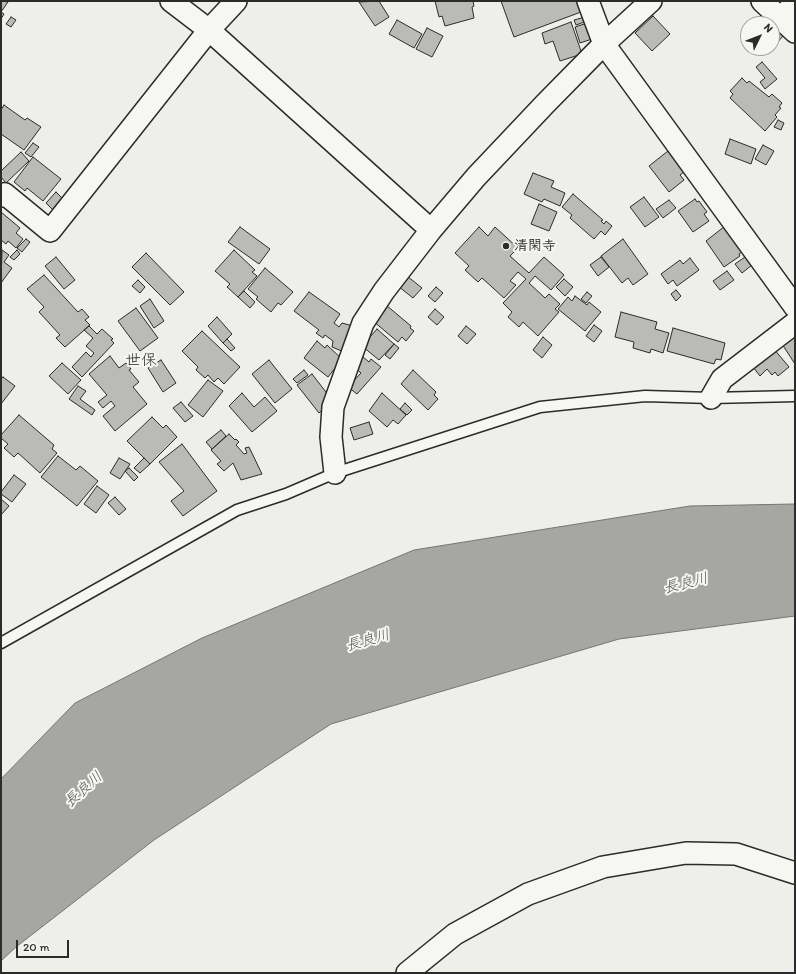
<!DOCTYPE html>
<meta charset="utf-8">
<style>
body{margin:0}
#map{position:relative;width:796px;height:974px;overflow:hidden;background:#eeeeea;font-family:Itim,sans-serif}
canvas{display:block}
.frame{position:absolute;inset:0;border:2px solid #2b2b2b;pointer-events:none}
.north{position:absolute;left:740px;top:16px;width:40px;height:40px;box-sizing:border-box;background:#f6f6f2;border:1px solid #a5a5a2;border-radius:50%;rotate:47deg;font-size:11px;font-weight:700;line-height:16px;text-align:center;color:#2b2b2b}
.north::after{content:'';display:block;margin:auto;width:14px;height:18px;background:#2b2b2b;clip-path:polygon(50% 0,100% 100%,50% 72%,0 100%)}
.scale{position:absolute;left:16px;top:940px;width:53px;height:18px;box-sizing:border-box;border:2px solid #2b2b2b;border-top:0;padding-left:5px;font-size:12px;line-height:14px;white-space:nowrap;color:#2b2b2b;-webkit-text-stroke:3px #f6f6f2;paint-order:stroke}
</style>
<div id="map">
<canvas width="796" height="974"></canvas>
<div class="frame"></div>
<div class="north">N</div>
<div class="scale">20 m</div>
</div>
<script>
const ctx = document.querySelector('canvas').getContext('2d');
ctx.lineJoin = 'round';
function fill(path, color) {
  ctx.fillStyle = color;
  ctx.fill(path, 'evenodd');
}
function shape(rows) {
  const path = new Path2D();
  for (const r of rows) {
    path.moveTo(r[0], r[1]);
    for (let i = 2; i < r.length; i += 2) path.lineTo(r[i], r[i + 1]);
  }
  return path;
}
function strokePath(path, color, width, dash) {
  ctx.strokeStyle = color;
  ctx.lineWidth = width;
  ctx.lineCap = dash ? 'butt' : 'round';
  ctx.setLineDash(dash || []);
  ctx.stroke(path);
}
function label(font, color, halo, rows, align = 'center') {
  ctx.font = font + ' Itim,"Klee One",sans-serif';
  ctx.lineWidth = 4;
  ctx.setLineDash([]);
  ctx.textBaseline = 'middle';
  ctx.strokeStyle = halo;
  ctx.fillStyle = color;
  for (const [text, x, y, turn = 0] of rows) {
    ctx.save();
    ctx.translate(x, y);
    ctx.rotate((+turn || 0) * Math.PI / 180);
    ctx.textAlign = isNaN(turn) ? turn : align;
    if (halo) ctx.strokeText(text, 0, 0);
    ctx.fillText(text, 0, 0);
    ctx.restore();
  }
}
const water = shape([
 [795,504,795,616,619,639,331,724,154,840,16,947,1,961,1,779,75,703,202,638,414,550,690,506,795,504]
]);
fill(water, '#a6a6a3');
strokePath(water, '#757573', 1);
const building = shape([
 [1,1,8,2,1,12,4,14,1,19,1,1],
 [379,1,389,17,375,26,359,2,379,1],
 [435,1,473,1,474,6,472,7,474,18,445,26,442,16,439,17,435,1],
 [501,1,577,1,581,12,514,37,501,1],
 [653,16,670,34,652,51,635,33,653,16],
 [11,17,16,20,11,27,6,24,11,17],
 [585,17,587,21,576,25,574,20,585,17],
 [397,20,422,34,414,48,389,34,397,20],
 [571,22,582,54,560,61,553,41,545,44,542,33,571,22],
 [587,23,592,39,580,43,575,27,587,23],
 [776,25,785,34,774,46,772,44,772,29,776,25],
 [427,28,443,36,432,57,416,49,427,28],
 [762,62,777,79,765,89,760,82,765,78,756,67,762,62],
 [742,78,747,83,749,81,769,97,772,94,782,103,779,107,781,108,775,115,777,117,765,131,730,98,733,94,730,91,742,78],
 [4,105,25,120,27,118,41,127,24,150,1,134,1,110,4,105],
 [778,120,784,123,781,130,774,127,778,120],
 [730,139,756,149,751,164,725,154,730,139],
 [33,143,39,147,31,157,25,153,33,143],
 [763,145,774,151,766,165,755,159,763,145],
 [668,151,684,172,680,175,684,180,669,192,649,166,668,151],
 [21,152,29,161,6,183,1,177,1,171,21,152],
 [33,157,61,179,43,201,27,188,25,191,14,182,33,157],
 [533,173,554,181,551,187,565,193,560,206,544,199,542,202,524,194,533,173],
 [56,192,64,200,54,211,46,203,56,192],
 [573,194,603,220,601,221,604,224,606,221,612,226,605,235,601,231,594,239,570,218,572,215,562,207,573,194],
 [644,197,659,217,645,227,630,207,644,197],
 [695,199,697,202,699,201,707,212,704,214,709,221,693,232,678,211,695,199],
 [669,200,676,208,663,218,656,209,669,200],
 [539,204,557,212,549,231,531,224,539,204],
 [1,212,20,228,16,233,23,239,16,248,8,241,6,244,1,240,1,212],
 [725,226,743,251,739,254,740,256,724,267,706,241,725,226],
 [240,227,270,249,259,264,228,242,240,227],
 [479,227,488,236,495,227,518,248,510,256,529,273,544,257,564,275,551,290,535,276,529,283,545,298,549,294,560,304,555,309,559,312,538,336,523,322,519,327,508,317,512,312,503,303,526,279,518,272,510,281,516,285,504,298,482,278,478,282,465,270,469,266,455,253,479,227],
 [26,239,30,242,22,252,17,248,26,239],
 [623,239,648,274,633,285,628,278,622,283,601,256,623,239],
 [2,250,9,255,4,262,12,268,1,283,2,250],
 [17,250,20,254,14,260,10,257,17,250],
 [234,250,255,270,252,272,257,276,238,297,227,287,230,284,215,271,234,250],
 [146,253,184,292,170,305,132,267,146,253],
 [56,257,75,280,64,289,45,266,56,257],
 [601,257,609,267,598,276,590,265,601,257],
 [745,257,752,265,742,273,735,264,745,257],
 [690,258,699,270,677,286,673,280,668,284,661,274,680,260,683,264,690,258],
 [265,268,293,292,281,305,278,303,271,312,256,299,258,297,248,289,265,268],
 [727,271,734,280,720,290,713,281,727,271],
 [44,275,78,312,82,309,89,317,85,320,90,325,65,347,56,338,60,335,39,312,44,307,27,289,44,275],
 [407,276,422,288,413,298,398,286,407,276],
 [564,279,573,287,565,296,556,287,564,279],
 [138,280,145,287,140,293,132,286,138,280],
 [436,287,443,293,435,302,428,296,436,287],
 [676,290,681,296,676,301,671,294,676,290],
 [244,291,255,302,250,308,238,297,244,291],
 [309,292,340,314,334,323,339,327,342,323,353,326,344,352,332,347,333,341,325,335,323,338,316,333,319,330,294,311,309,292],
 [587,292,592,296,586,303,581,299,587,292],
 [575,296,587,305,589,302,601,312,585,331,558,309,568,297,572,301,575,296],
 [150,299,164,321,154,328,140,306,150,299],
 [386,305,411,326,410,328,414,331,406,341,402,337,398,342,373,321,386,305],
 [136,308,158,338,140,351,118,321,136,308],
 [435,309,444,317,437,325,428,317,435,309],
 [621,312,657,322,655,329,669,333,663,353,651,349,650,353,633,348,634,342,615,337,621,312],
 [217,317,232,334,223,343,208,326,217,317],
 [594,325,602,331,594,342,586,336,594,325],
 [89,326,97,334,102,329,113,339,111,340,114,343,82,377,72,367,86,352,91,357,94,353,86,346,93,338,84,330,89,326],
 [466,326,476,334,467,344,458,336,466,326],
 [673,328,725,343,721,360,716,359,714,364,667,351,673,328],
 [377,329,394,344,379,360,362,346,377,329],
 [202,331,240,367,224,384,218,378,214,382,208,375,205,378,196,370,198,367,182,351,202,331],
 [795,334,795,364,782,344,795,334],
 [543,337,552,345,542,358,533,350,543,337],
 [227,339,235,348,231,351,223,343,227,339],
 [317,341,325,348,327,345,342,359,328,377,304,358,317,341],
 [394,344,399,348,390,359,385,355,394,344],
 [774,349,789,367,778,376,775,372,772,375,767,369,760,376,753,367,774,349],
 [110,356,119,368,126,363,131,369,129,370,139,382,133,387,147,404,115,431,103,416,115,406,111,401,103,408,98,402,107,395,89,374,110,356],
 [363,357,369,362,371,359,381,367,357,394,348,387,361,373,354,367,363,357],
 [161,360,176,383,163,392,148,368,161,360],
 [269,360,292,389,275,403,252,374,269,360],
 [62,363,81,380,68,394,49,376,62,363],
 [304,370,308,375,297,383,293,379,304,370],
 [413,370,436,392,434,395,438,399,428,410,401,384,413,370],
 [312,374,329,396,324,400,328,405,319,413,297,385,312,374],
 [3,377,15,386,1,404,1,379,3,377],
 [208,380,223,391,203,417,188,405,208,380],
 [78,386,86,391,80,399,95,410,92,415,69,399,78,386],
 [242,393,254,407,265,397,277,411,252,432,229,406,242,393],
 [382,393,406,415,398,424,393,420,387,427,369,411,382,393],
 [181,402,193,416,185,422,173,408,181,402],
 [405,403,412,410,407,415,400,409,405,403],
 [19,415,54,445,52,449,57,453,40,473,18,453,14,457,4,448,8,444,1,438,1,435,19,415],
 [152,417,163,428,166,425,177,437,150,464,127,441,152,417],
 [369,422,373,434,354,440,350,428,369,422],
 [221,430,226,436,212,449,206,442,221,430],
 [229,434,235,440,236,439,239,442,236,445,244,454,247,453,245,448,249,447,262,474,241,480,233,463,224,471,217,464,221,461,211,450,229,434],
 [182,444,217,491,183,516,171,501,184,491,159,462,182,444],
 [58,456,76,470,80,466,98,481,77,506,41,477,58,456],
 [119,458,130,464,120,479,110,473,119,458],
 [144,458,150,464,140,473,134,468,144,458],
 [129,468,138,477,134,481,125,471,129,468],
 [14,475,26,484,12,502,1,494,1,492,14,475],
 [97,486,109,495,96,513,84,504,97,486],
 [115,497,126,509,119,515,108,503,115,497],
 [1,499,9,506,1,515,1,499]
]);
fill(building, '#babab7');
strokePath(building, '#2b2b2b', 1);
const lane = shape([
 [1,643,237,510,286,494,335,473,540,407,645,396,711,398,795,396]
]);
const street = shape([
 [171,1,209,30,431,230],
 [588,1,604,44,795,307],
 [762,1,795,32],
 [780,19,795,3],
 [1,196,5,194,50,231,209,30,236,1],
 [711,398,722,379,795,323],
 [335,473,331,437,333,407,363,323,384,291,431,230,476,177,545,104,604,44,651,1],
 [407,973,455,934,528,894,603,867,686,853,736,854,795,873]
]);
strokePath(lane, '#2b2b2b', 13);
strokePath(street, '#2b2b2b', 24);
strokePath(lane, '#f6f6f2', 10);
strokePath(street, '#f6f6f2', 21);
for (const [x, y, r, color] of [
 [506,246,4,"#2b2b2b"]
]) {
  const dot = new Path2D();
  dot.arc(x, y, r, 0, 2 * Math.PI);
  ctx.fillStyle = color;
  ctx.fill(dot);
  strokePath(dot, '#f6f6f2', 1.5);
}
label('bold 14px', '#2b2b2b', '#f6f6f2', [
 ["清閑寺",514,246]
], 'left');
label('italic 15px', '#565655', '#f6f6f2', [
 ["長良川",686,584,-14],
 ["長良川",368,641,-16],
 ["長良川",84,790,-42]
]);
label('16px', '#2b2b2b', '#f6f6f2', [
 ["世保",141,361]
]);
</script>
